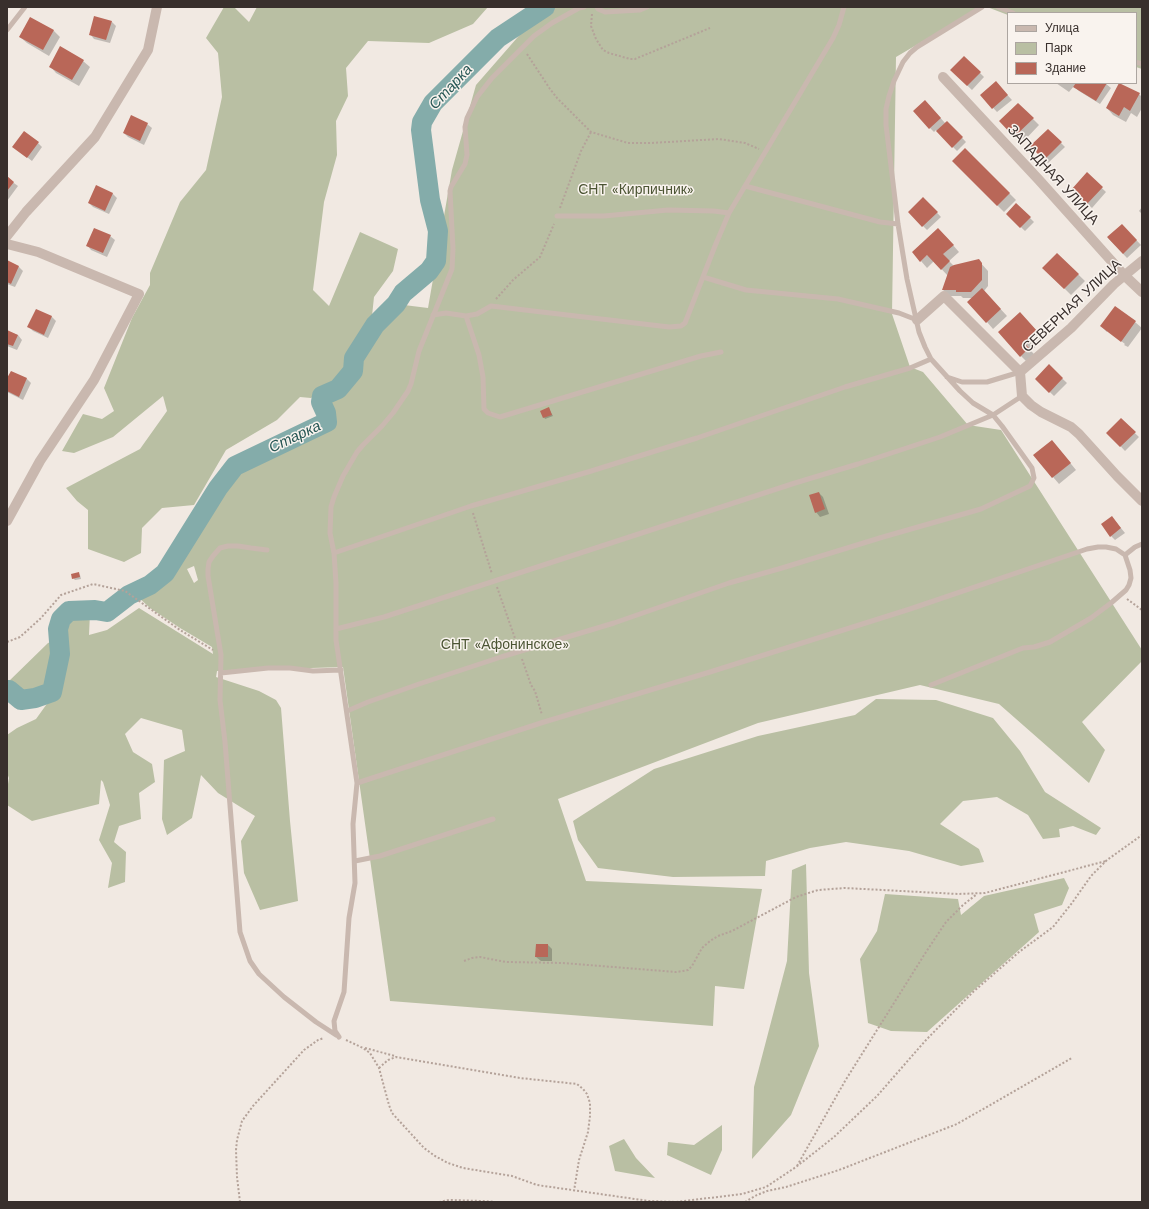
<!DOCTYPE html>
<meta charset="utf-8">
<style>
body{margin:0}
#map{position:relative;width:1149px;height:1209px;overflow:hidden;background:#f1e9e2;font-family:"Work Sans",sans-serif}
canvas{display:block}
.frame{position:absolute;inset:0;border:8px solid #382f2c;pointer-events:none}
.legend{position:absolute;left:1007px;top:12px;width:130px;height:72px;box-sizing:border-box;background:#f9f3ee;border:1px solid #aca5a0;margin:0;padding:5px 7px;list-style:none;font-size:12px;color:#382f2c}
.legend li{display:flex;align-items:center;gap:8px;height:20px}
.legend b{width:20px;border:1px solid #aca5a0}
</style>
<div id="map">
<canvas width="1149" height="1209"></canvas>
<div class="frame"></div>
<ul class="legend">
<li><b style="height:5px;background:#c9b8af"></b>Улица</li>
<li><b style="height:11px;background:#b9bfa3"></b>Парк</li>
<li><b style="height:11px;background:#b96758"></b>Здание</li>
</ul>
</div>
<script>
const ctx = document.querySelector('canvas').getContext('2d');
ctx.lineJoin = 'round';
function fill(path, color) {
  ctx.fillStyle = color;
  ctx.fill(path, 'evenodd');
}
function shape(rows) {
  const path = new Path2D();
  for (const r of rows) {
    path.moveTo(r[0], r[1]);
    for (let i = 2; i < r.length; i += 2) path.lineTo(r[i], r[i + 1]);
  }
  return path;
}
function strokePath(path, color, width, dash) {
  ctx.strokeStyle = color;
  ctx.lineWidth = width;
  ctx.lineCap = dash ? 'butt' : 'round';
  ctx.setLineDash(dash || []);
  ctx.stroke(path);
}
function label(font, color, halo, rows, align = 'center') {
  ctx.font = font + ' "Work Sans",sans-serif';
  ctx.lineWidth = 3;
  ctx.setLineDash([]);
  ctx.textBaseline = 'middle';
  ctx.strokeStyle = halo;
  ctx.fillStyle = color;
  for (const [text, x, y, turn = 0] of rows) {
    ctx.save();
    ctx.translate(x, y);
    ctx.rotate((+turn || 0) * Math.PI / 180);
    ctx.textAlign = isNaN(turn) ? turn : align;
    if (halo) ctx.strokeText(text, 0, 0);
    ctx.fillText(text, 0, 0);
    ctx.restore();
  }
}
fill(shape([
 [224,7,234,7,249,22,257,7,488,7,473,24,429,43,368,41,346,68,348,96,336,121,337,155,324,202,313,290,329,306,360,232,398,249,393,271,374,297,372,316,347,357,349,367,333,383,311,398,300,397,277,420,226,450,194,505,162,508,142,528,141,553,124,562,88,549,88,510,77,501,66,488,140,449,167,411,163,396,113,437,74,453,62,451,83,414,102,419,114,411,104,388,132,318,150,285,150,273,180,202,206,170,222,97,218,53,206,38],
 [544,7,981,7,896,57,892,314,910,367,923,372,968,425,1001,430,1142,650,1142,661,1082,722,1105,750,1089,783,999,704,920,685,758,723,558,799,586,881,762,889,744,989,715,986,713,1026,390,1001,343,667,217,671,216,677,259,691,276,700,281,708,290,821,298,901,260,910,244,873,241,841,255,816,218,793,201,775,192,818,167,835,162,819,164,760,185,751,182,730,141,718,125,734,133,752,152,764,155,782,139,793,141,819,119,826,114,842,126,852,125,882,108,888,112,863,99,840,110,805,103,782,101,780,99,804,32,821,7,805,7,790,9,778,7,773,7,735,17,728,36,719,54,694,65,650,60,630,63,620,70,613,90,613,89,635,107,630,139,608,213,654,212,647,180,628,150,608,136,595,152,588,168,577,187,545,189,544,187,538,218,488,235,466,327,422,326,413,321,402,322,396,338,389,353,371,354,358,375,325,396,304,428,308,452,170,476,85],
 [194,566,198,580,194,583,187,569],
 [987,7,1142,7,1142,69,1136,67,1136,13,1008,13,1008,15],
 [55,640,58,654,51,691,33,696,21,698,7,686,7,683,48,643],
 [876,699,936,700,993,718,1020,751,1045,792,1101,828,1096,835,1073,826,1059,829,1060,837,1043,839,1028,815,997,797,963,801,940,824,979,849,984,862,961,866,909,851,846,842,810,848,766,861,765,876,673,877,598,868,578,840,573,821,654,769,758,736,855,715],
 [806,864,809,973,819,1046,791,1115,752,1159,754,1087,787,961,792,870],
 [1064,878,1069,888,1062,905,1034,914,1039,932,927,1032,891,1031,868,1023,860,959,877,931,885,894,958,899,961,915,984,896],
 [722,1125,722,1150,711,1175,667,1155,668,1142,694,1145],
 [624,1139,636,1158,655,1178,615,1171,609,1146]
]), '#b9bfa3');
fill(shape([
 [31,18,54,31,60,37,49,56,27,43,20,37],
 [112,22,116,26,110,43,94,39,90,34],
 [964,57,984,77,972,90,951,70],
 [83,61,90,67,79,86,56,73,50,66],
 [1056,83,1105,83,1111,88,1100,104,1079,91,1074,86,1069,92],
 [1000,87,1012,100,997,112,981,95],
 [1139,94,1142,97,1142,108,1137,117,1131,113,1126,122,1113,115,1107,108],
 [1018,104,1039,125,1022,143,1000,121],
 [929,105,945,123,947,122,966,142,957,151,936,130,934,132,930,128],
 [147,124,152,128,144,145,128,137,124,133],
 [1048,130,1065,147,1048,163,1032,146],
 [38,143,42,147,32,161,14,147],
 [965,149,1016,200,1004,212,953,161],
 [1087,174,1106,192,1092,208,1072,190],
 [7,178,18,186,7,201],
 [112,193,117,198,109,214,93,207,89,203],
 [923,198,941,217,927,230,909,212],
 [1016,204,1034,222,1025,231,1007,214],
 [1142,207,1142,214,1139,211],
 [1122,225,1141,245,1127,258,1108,238],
 [95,229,110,236,115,240,107,257,91,250,87,245],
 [945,236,959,252,949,261,954,266,978,260,988,271,988,286,984,291,1007,316,993,329,987,322,973,298,963,298,961,296,950,296,943,290,948,276,934,261,927,268,921,261],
 [1057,254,1085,281,1071,295,1044,268],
 [7,261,19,267,23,271,15,287,7,284],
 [36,310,52,317,56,321,48,338,33,331,29,327],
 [1026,320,1044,339,1031,351,1035,355,1027,362,1021,356],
 [1135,322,1142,328,1128,347,1124,345,1125,344,1107,330,1107,332,1101,326],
 [7,331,18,335,22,340,17,350,7,346],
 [1049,366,1067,383,1054,396,1036,379],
 [11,372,27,379,31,383,23,400,7,392,7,381],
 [549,409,553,416,545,419,544,417],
 [1121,420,1139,437,1125,451,1108,433],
 [1058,448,1076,470,1059,484,1053,477],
 [819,493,823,497,829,514,820,517,816,512],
 [1116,522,1125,533,1115,540,1111,536],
 [78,573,80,575,81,579,75,580,73,578],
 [548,945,552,949,552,961,541,961,536,957]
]), '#0003');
strokePath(shape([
 [7,690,9,690,21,700,35,698,52,692,60,654,58,629,61,619,69,611,95,610,107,612,129,595,150,585,165,573,218,488,235,466,327,422,326,413,321,402,322,396,338,389,353,371,354,358,375,325,396,304,403,293,429,271,436,261,438,231,430,200,421,130,422,122,433,103,498,38,545,7]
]), '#84acaa', 20);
fill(shape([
 [94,16,112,21,106,40,89,35],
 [30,17,54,30,43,50,19,37],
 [60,46,84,60,72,80,49,67],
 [964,56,981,72,967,86,950,70],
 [996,81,1008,95,992,109,980,95],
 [1076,83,1107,83,1096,101,1073,87],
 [1119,83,1140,93,1130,111,1124,107,1119,116,1106,108],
 [925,100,941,118,929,129,913,111],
 [1018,103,1034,118,1014,137,999,121],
 [131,115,148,123,140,141,123,133],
 [947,121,963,137,952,148,936,131],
 [1048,129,1062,142,1044,160,1030,146],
 [24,131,39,142,27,158,12,147],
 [965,148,1010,193,997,206,952,161],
 [1087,172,1103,187,1087,204,1071,190],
 [7,176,14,182,7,191],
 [96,185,113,193,105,211,88,203],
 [923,197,938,212,922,227,908,212],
 [1016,203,1031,217,1020,228,1006,214],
 [1122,224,1137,240,1123,254,1107,237],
 [94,228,111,235,103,253,86,246],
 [938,228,954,245,943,254,950,261,941,270,927,255,920,262,912,252],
 [1057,253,1079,274,1064,289,1042,268],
 [979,259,982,263,982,280,971,292,956,292,956,290,942,290,950,267,954,265],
 [7,260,19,266,11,284,7,282],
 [982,288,1001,309,986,323,967,302],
 [1115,306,1136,321,1121,342,1100,326],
 [36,309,52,316,44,335,27,327],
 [1020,312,1038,332,1025,344,1029,348,1020,357,998,332],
 [7,330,18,335,13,346,7,344],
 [1049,364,1063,378,1049,393,1035,379],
 [11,371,27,378,19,397,7,391,7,378],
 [549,407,552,415,543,418,540,411],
 [1121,418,1136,432,1120,447,1106,433],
 [1052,440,1071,463,1052,478,1033,455],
 [819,492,825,509,815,513,809,495],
 [1112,516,1121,528,1110,537,1101,524],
 [79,572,80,577,72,579,71,574],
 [536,944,548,944,548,957,535,957]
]), '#b96758');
strokePath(shape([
 [592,14,591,26,596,39,603,50,609,53,630,59,635,59,710,28],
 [527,54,550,89,557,98,591,132,628,143,651,143,719,139,745,143,759,149],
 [560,208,581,151,591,132],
 [496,299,513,280,540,257,554,224],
 [473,513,492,574],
 [497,587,517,644],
 [1127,599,1142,610],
 [7,642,20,637,41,618,61,595,93,584,125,591,180,630,213,650],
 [522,659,531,685,535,691,542,715],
 [464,961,472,958,480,957,506,962,563,963,676,972,683,971,688,970,692,966,702,948,710,941,718,936,732,931,796,897,818,890,845,888,958,894,985,893,1106,861],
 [346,1040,363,1048,370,1053,379,1068,389,1105,392,1113,424,1148,435,1156,448,1163,463,1168,512,1176,537,1185,649,1201,676,1202,742,1194,766,1187,796,1167,834,1137,877,1096,926,1040,973,992,1019,952,1053,927,1072,903,1091,876,1107,860,1142,835],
 [365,1048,395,1056],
 [379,1068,388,1060,396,1057,520,1078,577,1084,583,1089,587,1094,590,1103,590,1116,588,1132,579,1160,574,1191],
 [797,1166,845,1081,926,952,946,922,963,905,977,894],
 [240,1202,237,1177,236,1150,237,1140,242,1121,253,1106,304,1050,318,1040,324,1038],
 [439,1202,449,1200,483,1201,496,1202],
 [745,1202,757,1195,767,1191,786,1187,839,1170,957,1124,1072,1058]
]), '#b4a299', 2, [2, 2]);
strokePath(shape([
 [597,7,598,9,605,12,640,10,647,7],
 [998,7,1013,13],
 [7,30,25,7],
 [1136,62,1142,64],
 [745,186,880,222,898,224],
 [557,216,604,216,668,210,714,211,729,213],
 [703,277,746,290,838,299,899,313,917,320],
 [433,315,446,313,466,316,477,314,491,306,669,327,681,326,685,323,715,246,729,213,833,38,839,25,844,7],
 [466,316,479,355,483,377,484,409,488,413,500,417,701,356,721,352],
 [947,377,962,382,987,382,1020,372],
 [267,550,251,548,238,546,228,546,220,548,213,556,209,562,208,569,208,576,221,655,220,700,225,742,240,932,250,961,259,974,284,997,316,1022,336,1035],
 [334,553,471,506,588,472,697,438,845,387,910,368,931,359],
 [336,629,384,617,795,483,858,464,940,437,993,415,1022,396],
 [221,673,268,668,290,668,313,671,341,670],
 [931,685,1023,648,1034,647,1050,642,1091,618,1111,603,1126,590,1129,585,1131,578,1130,570,1125,555,1135,547,1142,544],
 [347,711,368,702,419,684,501,657,614,623,729,583,782,568,883,537,981,509,1030,486,1034,478,1032,468,1002,426,993,415,973,403,960,391,931,359,925,347,919,332,907,279,898,224,886,125,886,109,889,96,894,81,903,62,910,53,917,47,982,7],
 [357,783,544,722,710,672,910,609,1087,549,1098,547,1106,547,1116,549,1125,555],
 [355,861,380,856,493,819],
 [339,1037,335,1031,334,1021,344,992,349,918,355,883,353,824,357,783,336,640,336,583,334,553,330,533,331,507,334,497,343,476,357,452,363,445,382,426,393,413,408,391,411,384,419,351,452,269,453,249,450,191,451,187,465,164,467,155,465,127,467,118,477,97,492,78,534,36,552,23,579,8,584,7]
]), '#c9b8af', 5);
strokePath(shape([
 [943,77,1039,180,1124,275,1142,292],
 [7,236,26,212,95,137,148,50,157,7],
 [7,244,38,252,139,294,94,380,40,461,7,521],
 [917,320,944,296,1020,372,1022,396,1031,405,1041,412,1071,427,1079,434,1117,476,1142,501],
 [1020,372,1071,328,1114,284,1142,261]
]), '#c9b8af', 10);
label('14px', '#382f2c', '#f9f3ee', [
 ["ЗАПАДНАЯ УЛИЦА",1053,175,48],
 ["СЕВЕРНАЯ УЛИЦА",1072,306,-43]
]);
label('14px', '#4b5433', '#f9f3ee', [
 ["СНТ «Кирпичник»",636,190],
 ["СНТ «Афонинское»",505,645]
]);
label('italic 15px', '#265654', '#f9f3ee', [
 ["Старка",451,87,-47],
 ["Старка",295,437,-25]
]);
</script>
